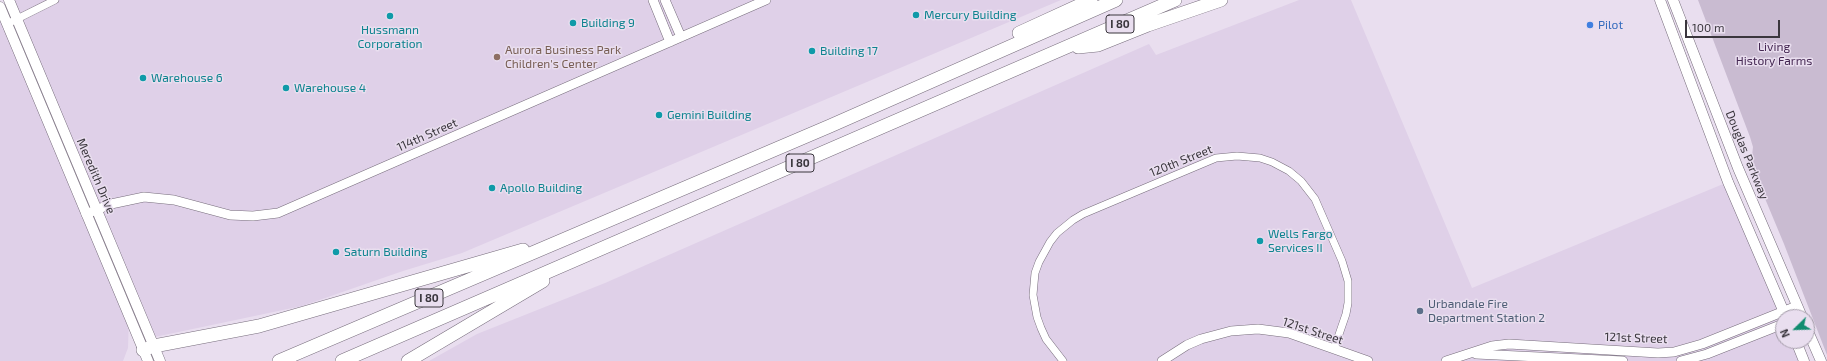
<!DOCTYPE html>
<style>
body{margin:0}
#map{position:relative;width:1827px;height:361px;overflow:hidden;background:#e9deef;font-family:"Exo 2",sans-serif}
canvas{display:block}
.north{position:absolute;left:1775px;top:309px;width:40px;height:40px;box-sizing:border-box;background:#e9deef;border:1px solid #a39ba8;border-radius:50%;rotate:247deg;font-size:11px;font-weight:700;line-height:16px;text-align:center;color:#3a363d}
.north::after{content:'';display:block;margin:auto;width:14px;height:18px;background:#118c6f;clip-path:polygon(50% 0,100% 100%,50% 72%,0 100%)}
.scale{position:absolute;left:1685px;top:20px;width:95px;height:18px;box-sizing:border-box;border:2px solid #3a363d;border-top:0;padding-left:5px;font-size:12px;line-height:14px;white-space:nowrap;color:#3a363d;-webkit-text-stroke:3px #e9deef;paint-order:stroke}
</style>
<div id="map">
<canvas width="1827" height="361"></canvas>
<div class="north">N</div>
<div class="scale">100 m</div>
</div>
<script>
const ctx = document.querySelector('canvas').getContext('2d');
ctx.lineJoin = 'round';
function fill(path, color) {
  ctx.fillStyle = color;
  ctx.fill(path, 'evenodd');
}
function shape(rows) {
  const path = new Path2D();
  for (const r of rows) {
    path.moveTo(r[0], r[1]);
    for (let i = 2; i < r.length; i += 2) path.lineTo(r[i], r[i + 1]);
  }
  return path;
}
function strokePath(path, color, width, dash) {
  ctx.strokeStyle = color;
  ctx.lineWidth = width;
  ctx.lineCap = dash ? 'butt' : 'round';
  ctx.setLineDash(dash || []);
  ctx.stroke(path);
}
function label(font, color, halo, rows, align = 'center') {
  ctx.font = font + ' "Exo 2",sans-serif';
  ctx.lineWidth = 3;
  ctx.setLineDash([]);
  ctx.textBaseline = 'middle';
  ctx.strokeStyle = halo;
  ctx.fillStyle = color;
  for (const [text, x, y, turn = 0] of rows) {
    ctx.save();
    ctx.translate(x, y);
    ctx.rotate((+turn || 0) * Math.PI / 180);
    ctx.textAlign = isNaN(turn) ? turn : align;
    if (halo) ctx.strokeText(text, 0, 0);
    ctx.fillText(text, 0, 0);
    ctx.restore();
  }
}
fill(shape([
 [9,0,1061,0,462,253,403,271,302,306,150,338],
 [1299,0,1351,0,1472,288,1728,182,1783,317,1783,341,1796,341,1804,361,429,361,477,334,605,283,1149,44,1156,55],
 [0,7,129,315,128,348,123,361,0,361]
]), '#dfd0e8');
fill(shape([
 [1698,0,1827,0,1827,355,1784,244,1751,165,1753,147,1750,137]
]), '#c9bbd1');
const minor = shape([
 [7,24,55,0],
 [1063,361,1046,339,1041,328,1037,317,1033,295,1035,273,1039,262,1050,242,1057,233,1073,220,1083,214,1216,158,1237,156,1260,158,1272,162,1289,171,1301,181,1315,199,1342,261,1348,281,1348,303,1346,314,1334,349]
]);
const tertiary = shape([
 [653,0,670,42],
 [665,0,681,37],
 [86,214,111,204,144,197,174,200,230,215,253,216,278,213,766,0],
 [1476,354,1623,361],
 [1162,361,1187,345,1201,339,1231,331,1258,329,1289,333,1368,361],
 [1446,361,1492,346,1509,344,1658,353,1674,352,1702,344,1797,306],
 [1681,361,1707,354,1783,324]
]);
const secondary = shape([
 [9,0,160,361],
 [1660,0,1728,182,1786,317],
 [1673,0,1738,168,1802,317],
 [0,7,148,361],
 [1807,329,1821,361],
 [1796,341,1804,361]
]);
const motorway = shape([
 [1019,33,1091,0],
 [1078,47,1098,45,1148,25,1221,0],
 [143,350,154,346,259,326,523,250],
 [279,361,830,126,1116,0],
 [342,361,1175,0],
 [408,361,543,281]
]);
strokePath(minor, '#776d7c', 8);
strokePath(tertiary, '#776d7c', 10);
strokePath(secondary, '#776d7c', 11);
strokePath(motorway, '#776d7c', 14);
strokePath(minor, '#fff', 7);
strokePath(tertiary, '#fff', 9);
strokePath(secondary, '#fff', 10);
strokePath(motorway, '#fff', 13);
for (const [x, y, r, color] of [
 [916,15,4,"#0f9aa8"],
 [390,16,4,"#0f9aa8"],
 [573,23,4,"#0f9aa8"],
 [1590,25,4,"#3f7fe0"],
 [812,51,4,"#0f9aa8"],
 [497,57,4,"#8d6e63"],
 [143,78,4,"#0f9aa8"],
 [286,88,4,"#0f9aa8"],
 [659,115,4,"#0f9aa8"],
 [492,188,4,"#0f9aa8"],
 [1260,241,4,"#0f9aa8"],
 [336,252,4,"#0f9aa8"],
 [1420,311,4,"#5c6f8a"]
]) {
  const dot = new Path2D();
  dot.arc(x, y, r, 0, 2 * Math.PI);
  ctx.fillStyle = color;
  ctx.fill(dot);
  strokePath(dot, '#e9deef', 1.5);
}
for (const [x, y, w] of [
 [1120,24,28],
 [800,163,28],
 [429,298,28]
]) {
  const box = new Path2D();
  box.roundRect(x - w / 2, y - 9, w, 18, 3);
  ctx.fillStyle = '#e9deef';
  ctx.fill(box);
  strokePath(box, '#3a363d', 1);
}
label('bold 11px', '#3a363d', null, [
 ["I 80",1120,24],
 ["I 80",800,163],
 ["I 80",429,298]
]);
label('12px', '#0d838f', '#e9deef', [
 ["Mercury Building",924,15],
 ["Building 9",581,23],
 ["Hussmann",390,30,"center"],
 ["Corporation",390,44,"center"],
 ["Building 17",820,51],
 ["Warehouse 6",151,78],
 ["Warehouse 4",294,88],
 ["Gemini Building",667,115],
 ["Apollo Building",500,188],
 ["Wells Fargo",1268,234],
 ["Services II",1268,248],
 ["Saturn Building",344,252]
], 'left');
label('12px', '#366cbe', '#e9deef', [
 ["Pilot",1598,25]
], 'left');
label('12px', '#442752', '#e9deef', [
 ["Living",1774,47],
 ["History Farms",1774,61]
]);
label('12px', '#785e54', '#e9deef', [
 ["Aurora Business Park",505,50],
 ["Children's Center",505,64]
], 'left');
label('12px', '#3a363d', '#e9deef', [
 ["114th Street",427,135,-24],
 ["Douglas Parkway",1747,155,68],
 ["120th Street",1181,161,-22],
 ["Meredith Drive",96,176,67],
 ["121st Street",1313,331,18],
 ["121st Street",1636,338,2]
]);
label('12px', '#4e5e75', '#e9deef', [
 ["Urbandale Fire",1428,304],
 ["Department Station 2",1428,318]
], 'left');
</script>
